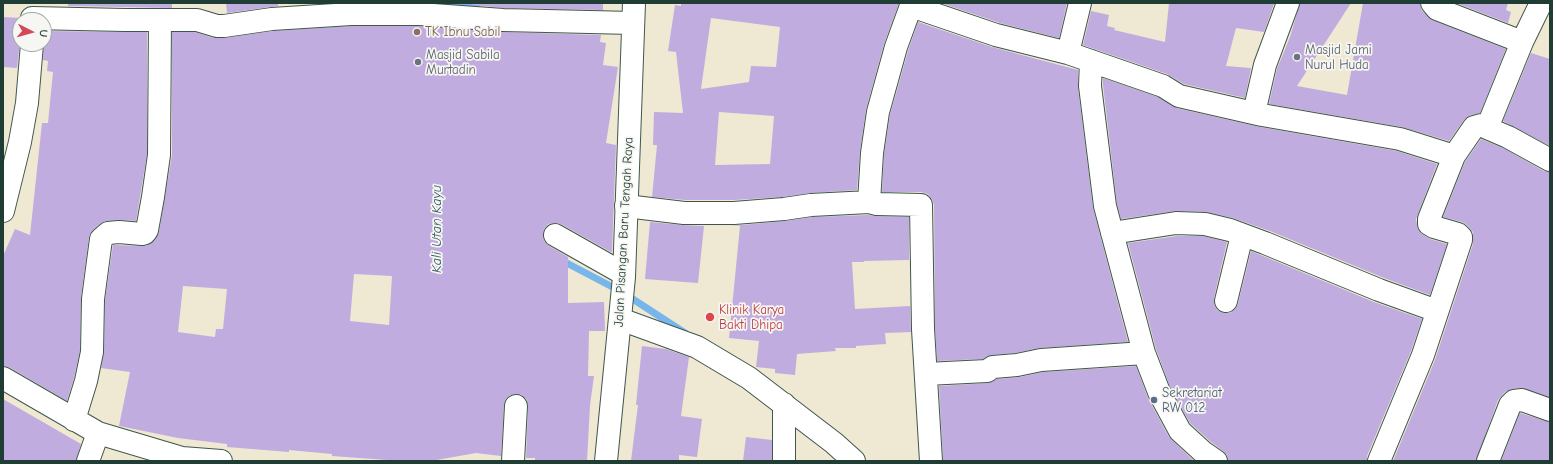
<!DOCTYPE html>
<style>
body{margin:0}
#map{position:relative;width:1553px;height:464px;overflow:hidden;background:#efe8d2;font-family:"Comic Neue",sans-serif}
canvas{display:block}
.frame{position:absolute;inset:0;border:4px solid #1f3d34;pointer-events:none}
.north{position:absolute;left:12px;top:12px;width:40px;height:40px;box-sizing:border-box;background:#f6f6f2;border:1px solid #a0aca6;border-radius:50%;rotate:96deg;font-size:11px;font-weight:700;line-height:16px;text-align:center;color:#1f3d34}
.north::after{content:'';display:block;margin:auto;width:14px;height:18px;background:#d1495b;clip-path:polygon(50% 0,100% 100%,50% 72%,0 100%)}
</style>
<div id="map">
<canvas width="1553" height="464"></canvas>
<div class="frame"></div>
<div class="north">U</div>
</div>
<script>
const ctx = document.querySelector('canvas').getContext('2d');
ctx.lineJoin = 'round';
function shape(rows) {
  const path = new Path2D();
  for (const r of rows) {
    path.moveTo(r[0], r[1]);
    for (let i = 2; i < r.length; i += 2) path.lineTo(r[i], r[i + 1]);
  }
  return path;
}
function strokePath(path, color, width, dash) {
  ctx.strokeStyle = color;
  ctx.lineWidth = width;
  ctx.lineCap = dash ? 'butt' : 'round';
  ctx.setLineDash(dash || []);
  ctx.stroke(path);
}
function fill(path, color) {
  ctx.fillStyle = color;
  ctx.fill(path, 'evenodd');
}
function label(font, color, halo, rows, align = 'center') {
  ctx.font = font + ' "Comic Neue",sans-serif';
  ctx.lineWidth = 3.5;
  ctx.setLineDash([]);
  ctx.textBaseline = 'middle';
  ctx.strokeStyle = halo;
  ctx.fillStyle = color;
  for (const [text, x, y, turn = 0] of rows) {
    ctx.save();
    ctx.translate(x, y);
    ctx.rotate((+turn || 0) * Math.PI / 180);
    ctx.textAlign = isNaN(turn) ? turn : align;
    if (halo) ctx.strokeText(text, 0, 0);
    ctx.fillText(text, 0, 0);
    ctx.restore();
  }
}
strokePath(shape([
 [559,259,622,292,685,333]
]), '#77b6ea', 7);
strokePath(shape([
 [445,89,458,3]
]), '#77b6ea', 44);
fill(shape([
 [68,3,172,3,172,8,68,6],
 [226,3,278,3,278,6,227,13],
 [472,3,603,3,603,10,504,8,472,5],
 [681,3,899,3,884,44,866,109,860,151,857,190,810,193,783,197,734,200,685,200,652,197,657,145,653,145,654,112,683,113,676,52,668,51,675,5,681,6],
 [711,18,780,27,776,67,751,66,749,82,701,89],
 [719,112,774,116,770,164,715,165],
 [941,3,1067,3,1059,38,1000,23],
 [1169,3,1274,4,1264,32,1236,28,1226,66,1251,68,1245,98,1184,84,1167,74,1083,45,1091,11,1109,15,1107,26,1115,28,1114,30,1165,42],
 [1300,3,1351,3,1297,86,1347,95,1363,3,1420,3,1422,11,1432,20,1506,49,1480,113,1471,115,1464,120,1449,141,1402,127,1269,104,1277,69,1290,37],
 [1456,3,1508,3,1506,10,1511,12,1508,23],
 [3,17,20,18,20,42,17,68,3,67],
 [918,22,992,47,1078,70,1078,88,1093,208,1128,342,1040,348,1015,353,992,355,983,359,937,361,935,329,934,205,932,199,928,194,921,192,882,192,884,154,890,115,908,51],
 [351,26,419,26,444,28,459,31,459,29,503,32,601,35,600,42,606,43,603,65,618,67,606,143,616,145,612,252,609,251,561,224,555,223,548,224,544,229,543,235,544,241,549,246,568,257,568,303,604,302,605,331,589,331,588,376,594,376,590,405,587,461,535,461,535,458,526,458,528,406,527,400,522,395,517,394,510,395,505,400,504,405,501,456,476,453,431,461,401,461,332,456,332,454,289,450,289,452,227,447,227,444,178,438,119,426,130,372,101,368,104,352,105,300,113,245,146,246,155,240,159,232,172,155,172,32,195,32,214,38,224,38,273,31],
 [354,274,392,276,389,325,350,321],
 [183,286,227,289,223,329,216,329,215,337,178,332],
 [44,31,147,32,147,154,136,221,120,220,106,221,100,224,93,230,89,237,81,297,80,351,74,378,67,401,9,367,3,366,3,256,15,229,30,235,42,123,48,123,53,72,47,71,48,61,43,60],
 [1531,53,1550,59,1550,146,1503,121],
 [1103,78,1158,97,1176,108,1260,127,1397,151,1437,164,1416,219,1418,230,1422,234,1430,239,1447,244,1430,295,1384,278,1270,231,1233,218,1206,212,1176,211,1121,219,1117,204,1103,85],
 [1481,139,1503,148,1544,171,1550,172,1550,397,1521,388,1512,389,1505,392,1498,400,1476,461,1393,461,1435,360,1473,244,1473,232,1467,225,1462,222,1443,217,1465,162],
 [868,215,877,216,909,217,909,260,864,261,864,262,852,262,855,309,910,306,911,332,885,333,886,344,856,346,856,348,835,348,836,351,797,354,795,375,775,373,775,369,756,367,759,341,729,338,740,226,731,226,785,221,812,217],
 [650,222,683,225,704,226,698,283,645,279],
 [1177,236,1203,236,1227,242,1214,298,1214,304,1217,310,1223,313,1230,313,1235,309,1238,304,1251,251,1374,302,1422,319,1411,351,1367,456,1367,461,1228,461,1227,455,1223,451,1211,442,1190,423,1170,387,1156,349,1128,243],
 [642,346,666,349,689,357,681,416,702,419,697,457,679,455,679,461,631,461,638,405,636,405],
 [1136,366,1148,398,1169,437,1194,461,943,461,939,386,988,383,997,379,1020,377,1043,372],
 [3,399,81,444,76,461,3,461],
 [1520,413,1550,422,1550,461,1501,461],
 [746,437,772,440,772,461,743,461]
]), '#c1acdf');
const street = shape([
 [1432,3,1437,9,1522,42],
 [911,6,996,35,1068,53,1091,61,1163,86,1179,96,1262,115,1400,139,1454,156],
 [32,18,125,20,197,20,217,26,224,26,272,19,351,14,419,14,503,20,633,23],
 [1068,53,1080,3],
 [1091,61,1090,86,1105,206,1144,353,1159,392,1180,431,1203,452,1216,461],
 [1254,113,1265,65,1288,3],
 [1487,128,1508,137,1550,160],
 [869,202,877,204,921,205,923,329,931,461],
 [626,206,684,213,734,213,784,209,811,205,869,202,872,153,878,112,896,47,912,3],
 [3,211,20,142,27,103,32,44],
 [1112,233,1176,223,1205,224,1230,230,1265,243,1379,290,1437,311],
 [555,235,624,274],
 [1226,301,1242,235],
 [620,319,697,347,749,378,834,443,854,461],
 [926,374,987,371,993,367,1017,365,1041,360,1144,353],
 [3,378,98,433,182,458,221,461],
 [74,420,86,381,92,352,93,299,101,239,108,233,119,232,142,234,145,233,147,230,153,197,159,155,160,20],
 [88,461,98,433],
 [513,461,516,406],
 [784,461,784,404],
 [1379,461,1423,355,1461,240,1461,237,1458,234,1434,227,1429,224,1429,219,1454,156,1474,127,1481,125,1487,128,1522,42,1541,3],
 [1488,461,1510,405,1514,401,1522,400,1550,410]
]);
const secondary = shape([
 [606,461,624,277,634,3]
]);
strokePath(street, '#3e574c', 24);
strokePath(secondary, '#3e574c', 24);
strokePath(street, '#fff', 22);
strokePath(secondary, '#fff', 22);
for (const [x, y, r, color] of [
 [417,32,4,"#8d6e63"],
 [1297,57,4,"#6b7280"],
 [418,62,4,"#6b7280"],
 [710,317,5,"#e0444e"],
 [1154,400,4,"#5c6f8a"]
]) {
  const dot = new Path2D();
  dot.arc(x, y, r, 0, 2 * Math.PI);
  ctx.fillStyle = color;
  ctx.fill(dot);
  strokePath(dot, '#f6f6f2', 1.5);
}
label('13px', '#785e54', '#f6f6f2', [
 ["TK Ibnu Sabil",425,32]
], 'left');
label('13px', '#5b616d', '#f6f6f2', [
 ["Masjid Jami",1305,50],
 ["Nurul Huda",1305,65],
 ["Masjid Sabila",426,55],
 ["Murtadin",426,70]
], 'left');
label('13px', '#1f3d34', '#f6f6f2', [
 ["Jalan Pisangan Baru Tengah Raya",624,232,-87]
]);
label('13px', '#be3a42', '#f6f6f2', [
 ["Klinik Karya",719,310],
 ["Bakti Dhipa",719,325]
], 'left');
label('13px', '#4e5e75', '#f6f6f2', [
 ["Sekretariat",1162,393],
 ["RW 012",1162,408]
], 'left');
label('italic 14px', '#355b62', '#f6f6f2', [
 ["Kali Utan Kayu",437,229,-90]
]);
</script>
